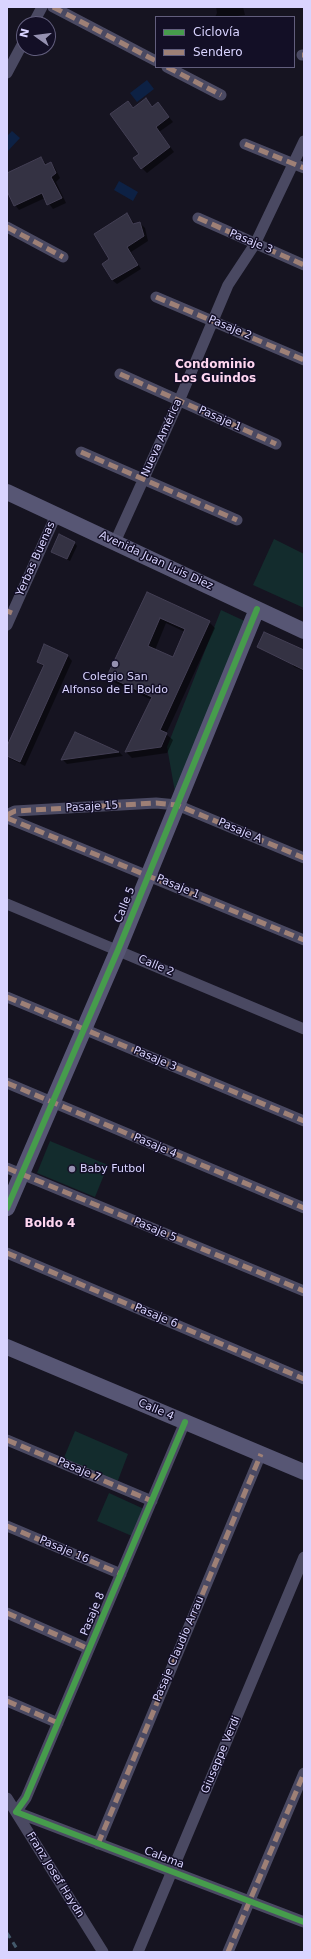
<!DOCTYPE html>
<meta charset="utf-8">
<style>
body{margin:0}
#map{position:relative;width:311px;height:1959px;overflow:hidden;background:#161421;font-family:"DejaVu Sans",sans-serif}
canvas{display:block}
.frame{position:absolute;inset:0;border:8px solid #d9d4ff;pointer-events:none}
.legend{position:absolute;left:155px;top:16px;width:140px;height:52px;box-sizing:border-box;background:#130f26;border:1px solid #625e7d;margin:0;padding:5px 7px;list-style:none;font-size:12px;color:#d9d4ff}
.legend li{display:flex;align-items:center;gap:8px;height:20px}
.legend b{width:20px;border:1px solid #625e7d}
.north{position:absolute;left:16px;top:16px;width:40px;height:40px;box-sizing:border-box;background:#130f26;border:1px solid #625e7d;border-radius:50%;rotate:284deg;font-size:11px;font-weight:700;line-height:16px;text-align:center;color:#d9d4ff}
.north::after{content:'';display:block;margin:auto;width:14px;height:18px;background:#9591b1;clip-path:polygon(50% 0,100% 100%,50% 72%,0 100%)}
</style>
<div id="map">
<canvas width="311" height="1959"></canvas>
<div class="frame"></div>
<ul class="legend">
<li><b style="height:5px;background:#469c4c"></b>Ciclovía</li>
<li><b style="height:5px;background:#9e8076"></b>Sendero</li>
</ul>
<div class="north">N</div>
</div>
<script>
const ctx = document.querySelector('canvas').getContext('2d');
ctx.lineJoin = 'round';
function fill(path, color) {
  ctx.fillStyle = color;
  ctx.fill(path, 'evenodd');
}
function shape(rows) {
  const path = new Path2D();
  for (const r of rows) {
    path.moveTo(r[0], r[1]);
    for (let i = 2; i < r.length; i += 2) path.lineTo(r[i], r[i + 1]);
  }
  return path;
}
function strokePath(path, color, width, dash) {
  ctx.strokeStyle = color;
  ctx.lineWidth = width;
  ctx.lineCap = dash ? 'butt' : 'round';
  ctx.setLineDash(dash || []);
  ctx.stroke(path);
}
function label(font, color, halo, rows, align = 'center') {
  ctx.font = font + ' "DejaVu Sans",sans-serif';
  ctx.lineWidth = 3;
  ctx.setLineDash([]);
  ctx.textBaseline = 'middle';
  ctx.strokeStyle = halo;
  ctx.fillStyle = color;
  for (const [text, x, y, turn = 0] of rows) {
    ctx.save();
    ctx.translate(x, y);
    ctx.rotate((+turn || 0) * Math.PI / 180);
    ctx.textAlign = isNaN(turn) ? turn : align;
    if (halo) ctx.strokeText(text, 0, 0);
    ctx.fillText(text, 0, 0);
    ctx.restore();
  }
}
fill(shape([
 [274,539,304,554,304,608,253,585],
 [221,610,251,624,175,792,167,747],
 [50,1141,108,1165,95,1197,37,1173],
 [75,1431,128,1454,117,1483,63,1460],
 [109,1493,144,1509,132,1536,97,1521]
]), '#132c2d');
fill(shape([
 [147,80,154,89,137,102,130,93],
 [12,131,20,138,7,152,7,136],
 [119,181,138,192,133,201,114,190]
]), '#0d2144');
fill(shape([
 [216,7,243,7,245,15,238,16,239,17,215,17,217,13],
 [146,100,153,107,158,104,173,122,159,132,174,152,147,173,142,168,128,102,134,109],
 [41,158,47,165,51,163,55,168,60,178,56,182,66,203,53,209,45,198,19,210,15,205,7,189,7,174],
 [127,215,135,224,140,223,145,228,148,241,131,252,141,269,117,284,112,280,111,260],
 [74,542,77,546,70,561,52,551],
 [147,593,209,622,215,628,166,734,173,740,167,753,132,758,126,752,152,700,114,682,109,676],
 [166,623,185,632,174,658,155,650],
 [45,646,68,656,72,661,25,766,7,757,7,748,44,667,38,661],
 [258,647,304,650,304,671,294,667,291,663],
 [76,733,119,752,123,756,67,764,63,760]
]), '#0007');
const building = shape([
 [146,98,152,107,158,102,169,117,156,127,170,147,141,169,133,158,139,154,110,114,128,101,133,108,146,98],
 [41,157,45,165,51,162,56,173,51,177,62,198,47,205,42,193,14,206,7,191,7,173,41,157],
 [127,213,133,224,140,222,144,236,127,247,138,265,112,280,102,264,109,259,94,234,127,213],
 [59,534,75,542,67,559,51,552,59,534],
 [147,592,210,621,160,730,167,733,161,747,125,752,152,697,107,676,147,592],
 [160,618,185,629,173,657,148,646,160,618],
 [264,632,304,650,304,670,257,647,264,632],
 [44,644,68,655,20,762,7,756,7,746,44,665,37,662,44,644],
 [75,732,119,752,61,760,75,732]
]);
fill(building, '#343243');
strokePath(building, '#433f54', 1);
strokePath(shape([
 [53,7,156,61],
 [33,24,42,7],
 [302,55,304,55],
 [167,67,221,95],
 [7,73,24,41],
 [245,144,304,168],
 [198,218,304,265],
 [7,227,63,257],
 [156,297,304,360],
 [120,374,276,444],
 [81,452,237,520],
 [115,542,179,401,228,285,255,244,304,141],
 [7,625,56,515],
 [7,815,15,811,156,803,177,805,304,858],
 [7,818,304,940],
 [7,904,304,1029],
 [7,997,304,1121],
 [7,1083,304,1208],
 [7,1168,304,1291],
 [7,1253,304,1379],
 [185,1422,26,1798,16,1812,304,1922],
 [7,1440,152,1501],
 [7,1526,121,1574],
 [7,1613,89,1649],
 [7,1701,58,1723],
 [7,1798,103,1952],
 [98,1844,261,1454],
 [138,1952,304,1557],
 [228,1952,304,1773]
]), '#4a4962', 11);
strokePath(shape([
 [7,492,304,631],
 [7,1208,118,950,257,609],
 [7,1347,304,1472]
]), '#575674', 16);
strokePath(shape([
 [7,1933,19,1952]
]), '#43596b', 3, [6, 5]);
strokePath(shape([
 [53,7,156,61],
 [302,55,304,55],
 [167,67,221,95],
 [245,144,304,168],
 [198,218,304,265],
 [7,227,63,257],
 [156,297,304,360],
 [120,374,276,444],
 [81,452,237,520],
 [7,611,12,613],
 [7,815,15,811,156,803,177,805,304,858],
 [7,818,304,940],
 [7,997,304,1121],
 [7,1083,304,1208],
 [7,1168,304,1291],
 [7,1253,304,1379],
 [7,1440,152,1501],
 [7,1526,121,1574],
 [7,1613,89,1649],
 [7,1701,58,1723],
 [98,1844,261,1454],
 [228,1952,304,1773]
]), '#9e8076', 5, [10, 5]);
strokePath(shape([
 [7,1208,118,950,257,609],
 [185,1422,26,1798,16,1812,304,1922]
]), '#469c4c', 6);
for (const [x, y, r, color] of [
 [115,664,4,"#9591b1"],
 [72,1169,4,"#9591b1"]
]) {
  const dot = new Path2D();
  dot.arc(x, y, r, 0, 2 * Math.PI);
  ctx.fillStyle = color;
  ctx.fill(dot);
  strokePath(dot, '#130f26', 1.5);
}
label('11px', '#d9d4ff', '#130f26', [
 ["Pasaje 3",251,242,23],
 ["Pasaje 2",230,328,23],
 ["Pasaje 1",220,419,24],
 ["Nueva América",162,438,-66],
 ["Yerbas Buenas",36,559,-66],
 ["Avenida Juan Luis Diez",156,561,25],
 ["Pasaje 15",92,807,-3],
 ["Pasaje A",240,831,23],
 ["Pasaje 1",178,887,23],
 ["Calle 5",125,905,-68],
 ["Calle 2",156,966,23],
 ["Pasaje 3",155,1059,23],
 ["Pasaje 4",155,1146,23],
 ["Pasaje 5",155,1230,23],
 ["Pasaje 6",156,1316,23],
 ["Calle 4",156,1410,23],
 ["Pasaje 7",79,1470,23],
 ["Pasaje 16",64,1550,23],
 ["Pasaje 8",93,1614,-67],
 ["Pasaje Claudio Arrau",179,1649,-67],
 ["Giuseppe Verdi",221,1755,-67],
 ["Calama",164,1858,21],
 ["Franz Josef Haydn",55,1875,58]
]);
label('11px', '#d9d4ff', '#130f26', [
 ["Colegio San",115,677],
 ["Alfonso de El Boldo",115,690],
 ["Baby Futbol",80,1169,"left"]
]);
label('bold 12px', '#ffd6f0', '#130f26', [
 ["Condominio",215,365],
 ["Los Guindos",215,379],
 ["Boldo 4",50,1224]
]);
</script>
